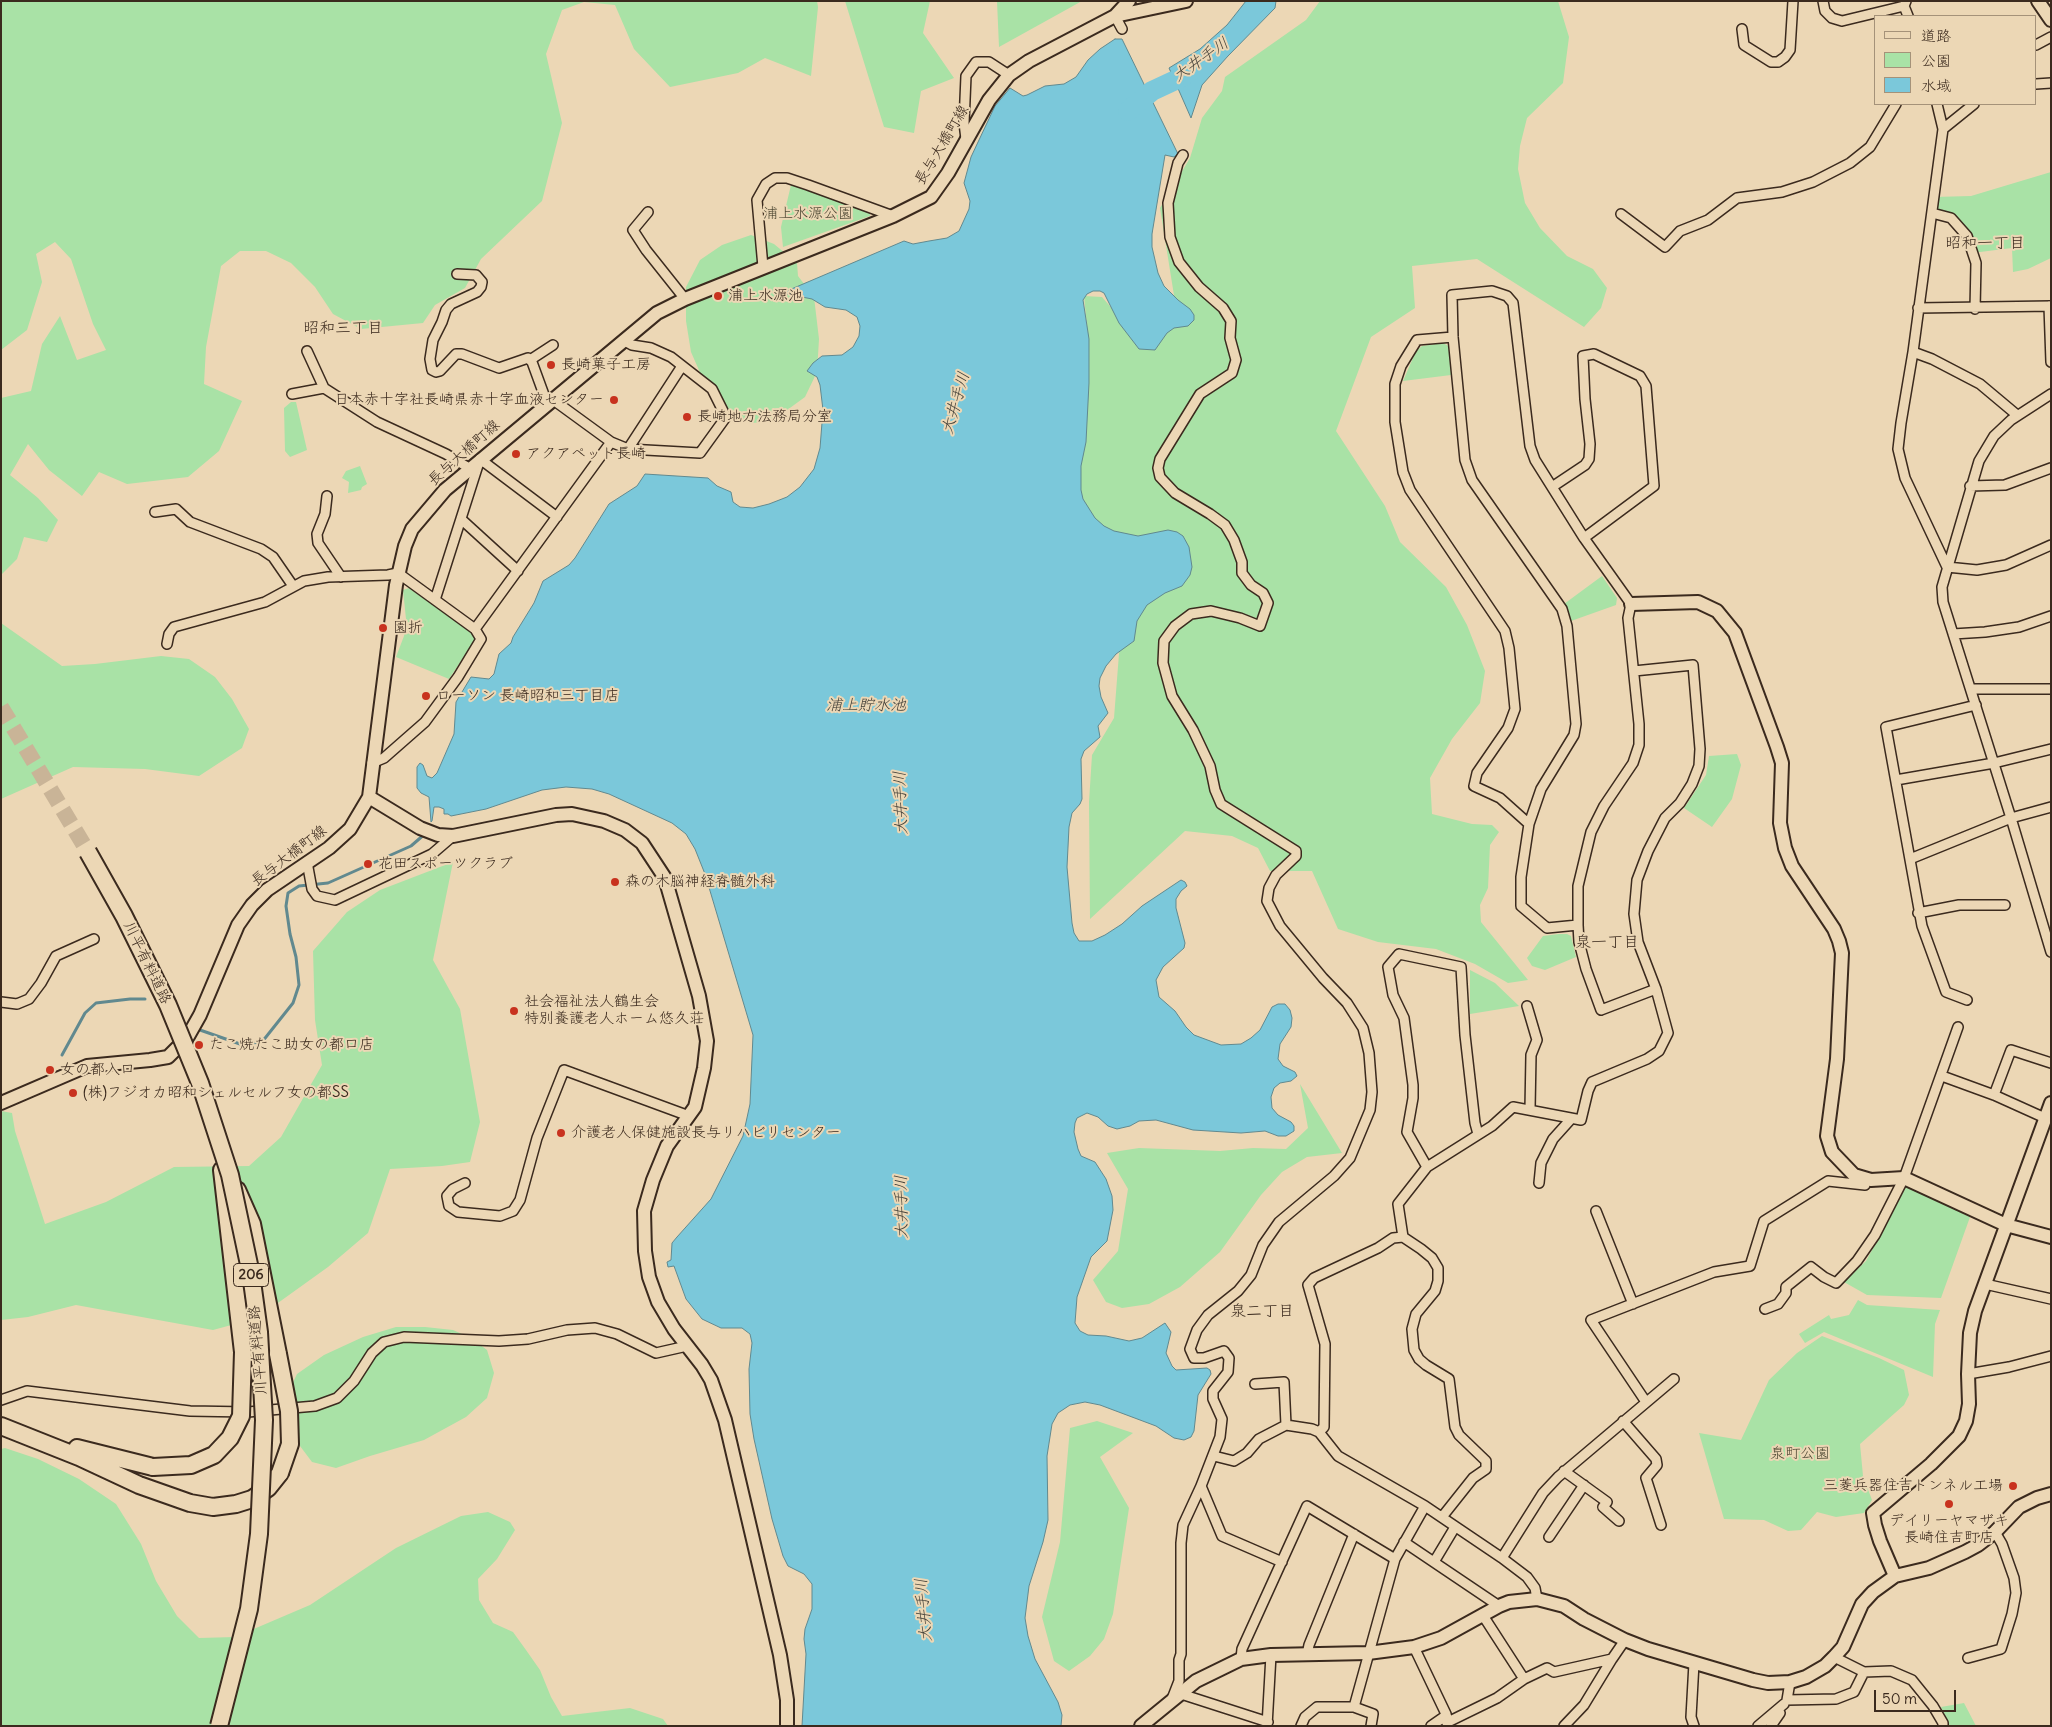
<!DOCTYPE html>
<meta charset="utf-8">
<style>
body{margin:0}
#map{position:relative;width:2052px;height:1727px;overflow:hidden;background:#ecd7b5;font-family:Delius,"Klee One",sans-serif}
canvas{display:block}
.frame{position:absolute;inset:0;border:2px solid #3b2a1e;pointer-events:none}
.legend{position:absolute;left:1874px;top:15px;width:162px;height:90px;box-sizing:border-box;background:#ecd7b5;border:1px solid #a59279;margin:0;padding:6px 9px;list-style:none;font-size:15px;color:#3b2a1e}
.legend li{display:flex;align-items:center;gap:10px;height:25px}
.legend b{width:25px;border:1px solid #a59279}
.scale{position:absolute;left:1874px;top:1690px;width:82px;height:22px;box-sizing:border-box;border:2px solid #3b2a1e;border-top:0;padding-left:6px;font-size:15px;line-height:18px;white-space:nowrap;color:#3b2a1e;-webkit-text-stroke:4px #ecd7b5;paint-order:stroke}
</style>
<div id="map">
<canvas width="2052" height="1727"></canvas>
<div class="frame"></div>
<ul class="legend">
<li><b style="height:6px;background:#ecd7b5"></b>道路</li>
<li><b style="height:14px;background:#a9e2a6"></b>公園</li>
<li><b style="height:14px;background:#7bc8da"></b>水域</li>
</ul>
<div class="scale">50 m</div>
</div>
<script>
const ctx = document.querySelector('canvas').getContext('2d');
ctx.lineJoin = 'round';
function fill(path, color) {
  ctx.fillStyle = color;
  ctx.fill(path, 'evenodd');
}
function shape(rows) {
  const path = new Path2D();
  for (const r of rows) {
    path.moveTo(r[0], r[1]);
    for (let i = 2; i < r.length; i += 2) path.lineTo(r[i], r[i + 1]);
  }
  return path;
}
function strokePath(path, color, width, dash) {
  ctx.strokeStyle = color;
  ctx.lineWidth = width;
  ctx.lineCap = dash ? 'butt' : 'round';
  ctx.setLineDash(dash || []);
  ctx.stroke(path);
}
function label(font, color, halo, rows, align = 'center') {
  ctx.font = font + ' Delius,"Klee One",sans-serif';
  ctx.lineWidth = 4;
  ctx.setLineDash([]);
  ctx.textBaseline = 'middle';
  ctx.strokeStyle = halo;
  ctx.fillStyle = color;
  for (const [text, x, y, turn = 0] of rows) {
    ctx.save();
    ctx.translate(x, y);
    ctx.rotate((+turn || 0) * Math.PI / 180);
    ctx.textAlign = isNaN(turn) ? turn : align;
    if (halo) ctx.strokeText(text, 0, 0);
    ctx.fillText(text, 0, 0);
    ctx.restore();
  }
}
fill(shape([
 [1,1,817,1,818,7,811,76,765,58,738,73,670,87,634,49,615,5,584,2,562,10,546,54,562,123,542,201,481,259,465,288,435,305,423,323,361,329,333,314,315,287,291,263,266,251,240,251,221,266,206,347,204,384,242,401,219,451,188,477,127,484,99,472,82,496,49,470,28,444,10,475,38,498,58,520,47,542,24,537,17,559,1,575,1,398,31,391,42,344,60,316,77,360,106,350,93,324,71,259,55,242,36,254,42,282,27,330,1,350],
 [845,1,930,1,923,33,954,78,921,91,914,133,884,127],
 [997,1,1082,1,999,47],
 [1320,1,1558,1,1569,37,1563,83,1527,118,1520,146,1518,169,1525,203,1540,228,1567,256,1593,269,1607,288,1601,308,1584,327,1477,259,1412,266,1415,308,1371,337,1336,431,1385,506,1400,542,1446,587,1467,625,1485,671,1480,703,1452,739,1430,778,1432,814,1472,824,1492,825,1499,832,1490,845,1488,888,1480,905,1481,922,1528,980,1508,983,1475,964,1436,949,1378,942,1338,929,1312,871,1270,871,1258,848,1232,836,1185,831,1090,919,1089,802,1092,755,1114,718,1121,628,1122,558,1075,498,1088,338,1084,296,1102,297,1147,349,1177,314,1160,208,1190,158,1202,118,1222,91,1225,77,1306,20],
 [2051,172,2051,258,2028,269,2013,272,2012,248,1972,253,1951,218,1932,213,1934,197,1971,196],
 [791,185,870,211,870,216,783,247,781,227],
 [751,235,774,244,797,263,798,276,814,297,819,339,817,372,805,397,772,421,752,423,732,418,718,404,702,377,691,352,686,321,686,287,700,260,722,245],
 [1443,343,1450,347,1451,375,1403,381,1416,351,1422,346],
 [291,402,296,402,307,450,290,457,285,451,284,408],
 [360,466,367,484,362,487,361,490,348,493,349,482,342,478,346,471],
 [1602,576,1617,598,1616,605,1571,621,1564,604],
 [409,588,471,632,475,640,449,679,396,657,404,636,406,619,403,590],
 [1,623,62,666,95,664,161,656,189,659,215,677,232,699,249,729,242,748,199,776,145,769,73,767,1,799],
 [1737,754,1741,765,1732,799,1712,827,1684,808,1706,775,1709,756],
 [453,862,433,960,460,1009,480,1122,470,1162,442,1166,390,1169,368,1233,328,1267,257,1318,213,1330,76,1305,28,1317,1,1320,1,1111,12,1113,15,1131,45,1224,106,1202,174,1167,249,1166,281,1137,322,1065,315,1020,313,951,347,912,380,890],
 [1559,934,1567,934,1571,936,1576,957,1545,970,1532,966,1527,958,1543,936],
 [1470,970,1495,983,1519,1006,1470,1014],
 [1300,1084,1342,1153,1307,1157,1282,1172,1261,1195,1220,1252,1180,1287,1149,1304,1122,1308,1106,1302,1093,1280,1118,1251,1128,1189,1107,1153,1139,1148,1220,1151,1253,1148,1286,1149,1308,1128],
 [1907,1185,1970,1217,1941,1298,1867,1295,1844,1282,1866,1261],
 [1858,1300,1867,1305,1940,1310,1935,1324,1933,1377,1824,1332,1805,1343,1799,1334,1829,1315,1831,1319,1849,1315],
 [396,1327,425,1327,453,1330,471,1338,487,1350,494,1373,487,1398,466,1417,424,1440,370,1456,336,1468,312,1462,297,1442,287,1395,297,1374,324,1355,363,1337],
 [1822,1336,1879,1358,1904,1370,1909,1395,1904,1405,1860,1444,1863,1476,1872,1500,1864,1513,1836,1517,1817,1512,1801,1530,1788,1531,1764,1520,1724,1519,1699,1433,1741,1440,1769,1380,1797,1353],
 [1097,1421,1133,1433,1100,1457,1129,1508,1113,1614,1104,1639,1090,1656,1069,1671,1054,1661,1042,1617,1060,1542,1070,1428],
 [5,1448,38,1459,79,1479,116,1504,141,1544,156,1581,177,1616,199,1638,235,1637,310,1605,396,1548,461,1516,488,1512,510,1522,515,1530,497,1559,478,1579,479,1600,493,1623,513,1632,526,1650,540,1670,551,1697,562,1716,630,1708,663,1719,668,1726,1,1726,1,1449],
 [1964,1703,1976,1726,1948,1726,1947,1720,1941,1707]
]), '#a9e2a6');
const water = shape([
 [1246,1,1276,1,1275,8,1228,56,1202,85,1191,118,1169,68,1200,49,1227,25,1246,1],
 [1115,39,1122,39,1178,154,1174,157,1165,155,1152,234,1152,247,1158,273,1164,286,1178,300,1190,309,1194,315,1194,320,1188,326,1174,328,1167,333,1155,350,1139,349,1119,323,1104,293,1100,291,1093,291,1087,294,1083,300,1089,339,1089,383,1086,442,1081,466,1081,490,1083,499,1095,518,1104,526,1114,531,1138,536,1168,530,1177,532,1183,536,1189,547,1192,567,1190,575,1182,586,1165,593,1147,605,1137,621,1134,641,1116,654,1106,666,1100,678,1099,686,1101,697,1108,713,1098,726,1100,737,1084,751,1081,759,1082,799,1080,804,1072,813,1069,827,1067,867,1072,923,1074,933,1079,941,1092,941,1105,935,1122,924,1142,906,1181,880,1185,882,1187,886,1181,891,1176,899,1176,908,1185,943,1184,948,1163,967,1156,980,1159,997,1175,1011,1186,1027,1194,1035,1221,1045,1241,1044,1251,1038,1260,1030,1272,1007,1278,1004,1285,1004,1290,1010,1292,1018,1291,1027,1280,1044,1278,1059,1283,1066,1295,1072,1297,1076,1291,1081,1280,1083,1274,1088,1271,1097,1272,1108,1278,1115,1291,1122,1294,1126,1294,1131,1286,1136,1278,1136,1265,1131,1241,1133,1193,1130,1156,1120,1139,1121,1130,1126,1117,1129,1108,1126,1098,1117,1087,1113,1077,1118,1075,1123,1074,1132,1078,1149,1081,1156,1095,1162,1106,1179,1112,1196,1113,1210,1107,1241,1091,1257,1077,1297,1075,1323,1080,1331,1088,1335,1106,1336,1129,1341,1142,1338,1165,1323,1171,1332,1166,1353,1172,1366,1176,1370,1207,1368,1210,1370,1211,1374,1198,1395,1194,1431,1191,1437,1184,1440,1174,1438,1156,1426,1100,1405,1085,1402,1070,1405,1058,1413,1052,1424,1047,1456,1048,1520,1043,1542,1029,1586,1025,1618,1028,1636,1035,1659,1058,1702,1062,1715,1061,1726,802,1726,806,1654,804,1639,805,1629,812,1609,812,1584,804,1574,788,1566,783,1556,772,1519,754,1439,750,1414,749,1369,752,1343,750,1334,742,1328,721,1328,702,1319,686,1299,674,1266,668,1267,667,1262,671,1260,672,1243,677,1237,711,1199,743,1136,750,1104,753,1035,705,874,695,849,686,834,672,823,609,794,592,789,566,787,542,790,486,809,451,816,448,814,444,814,444,809,439,807,434,807,432,821,431,822,429,797,421,793,417,788,417,767,420,763,423,765,427,776,432,778,437,773,454,734,456,702,471,677,489,679,494,674,499,654,511,643,513,637,534,603,543,581,569,565,575,558,609,504,637,486,645,474,708,478,717,486,731,492,733,502,740,507,753,508,769,504,787,497,800,487,814,469,820,448,823,410,820,385,817,377,807,371,813,363,822,356,842,355,853,347,859,336,860,326,857,317,846,310,825,307,812,299,782,293,904,241,913,244,929,241,947,238,959,231,969,209,970,201,964,183,971,157,995,106,1010,88,1023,96,1027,95,1045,86,1064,84,1076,77,1088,60,1100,49,1115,39]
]);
fill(water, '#7bc8da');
strokePath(water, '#61898f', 1);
strokePath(shape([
 [200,1030,240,1044,262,1042,293,1003,299,985,296,957,290,934,286,906,288,893,299,886,328,883,411,846,426,833],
 [62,1055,85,1013,96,1003,130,999,145,999]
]), '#61898f', 3);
strokePath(shape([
 [1128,111,1152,91,1182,77,1197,66]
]), '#7bc8da', 20);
strokePath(shape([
 [1,707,88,852]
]), '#c9b497', 16, [16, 8]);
const street = shape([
 [1823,1,1825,11,1832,18,1842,21,1904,6,1906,1],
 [1904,6,1908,16],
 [1115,16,1122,29],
 [1742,29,1744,45,1771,62,1778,62,1785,57,1790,50,1793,1],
 [2036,45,2051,37],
 [2036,84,2051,83],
 [1937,104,1943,129,1913,352,1901,423,1898,449,1905,478,1947,567,1977,570,2006,565,2051,545],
 [1943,129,1974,104],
 [966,139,964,123,966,76,976,62,989,62,1009,75],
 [1183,155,1178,163,1168,203,1170,237,1179,262,1199,287,1223,308,1231,321,1230,338,1236,360,1232,373,1200,394,1160,459,1158,468,1160,477,1175,493,1210,514,1225,525,1234,540,1242,562,1242,573,1251,585,1263,593,1268,603,1260,626,1240,618,1211,611,1191,614,1175,626,1164,641,1163,663,1172,696,1193,730,1210,766,1215,790,1221,804,1296,851,1296,856,1276,875,1269,888,1267,901,1280,926,1323,978,1347,1003,1363,1028,1369,1053,1372,1092,1370,1110,1350,1158,1334,1176,1279,1222,1263,1245,1251,1275,1238,1291,1208,1315,1197,1330,1190,1349,1194,1358,1204,1358,1224,1351,1229,1358,1228,1372,1213,1391,1213,1399,1222,1419,1220,1437,1201,1486],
 [648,212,633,230,646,250,685,299],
 [1932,213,1951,218,1967,236,1976,263,1975,309],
 [1621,214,1665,247,1680,231,1708,220,1737,198,1782,192,1813,182,1850,163,1870,147,1896,104],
 [763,267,757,200,766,184,775,178,787,178,808,185,893,216],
 [457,274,476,275,482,282,481,287,477,292,451,304,446,310,442,322,433,340,430,359,432,370,436,372,440,371,456,354,462,354,499,368,528,358,532,362,547,403],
 [2049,306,2051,362],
 [1918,308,2051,306],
 [1453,337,1417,340,1401,366,1395,384,1395,422,1403,472,1410,490,1505,631,1509,648,1515,709,1508,728,1477,773,1474,786,1500,798,1529,824],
 [307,351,324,388,377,422,446,454,469,468],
 [1913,352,1932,359,1980,384,2017,415],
 [530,360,553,345],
 [292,394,324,388],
 [2051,394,2011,420,1994,436,1979,461,1942,587,1943,602,2011,818,2051,952],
 [552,399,611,442,628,449,700,453,726,417,712,389,671,357,651,348,632,345,623,340],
 [628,449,682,366],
 [1970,486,2005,485,2051,468],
 [1552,487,1585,465,1589,459,1590,444,1585,399,1583,356,1594,354,1640,376,1646,386,1654,486,1584,538],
 [327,496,325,514,317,534,318,543,341,577],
 [155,512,176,509,190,522,261,549,273,557,293,586],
 [461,519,518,571],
 [435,600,480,459,557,517],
 [1953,634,1985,632,2019,627,2051,616],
 [167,644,169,634,174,627,265,602,304,581,328,577,388,575,398,573,475,629,611,442],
 [1971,689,2051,689],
 [372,763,384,758,425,722,458,677,481,639,475,629],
 [1896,780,1994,763,2051,749],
 [1910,859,2011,818,2051,807],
 [307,862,312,889,317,896,335,900,432,854,453,836],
 [1918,913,1959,905,2005,905],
 [1578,925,1547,928,1521,906,1521,877,1529,824,1541,789,1574,735,1576,724,1567,626,1562,609,1472,480,1465,460,1453,337,1452,295,1492,291,1507,296,1513,303,1530,446,1535,460,1584,538,1631,604,1628,618,1639,724,1639,745,1633,763,1604,806,1591,832,1578,886,1578,925,1579,942,1586,969,1601,1010,1656,989],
 [1967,1000,1946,992,1922,926,1886,727,1976,705],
 [1,1002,17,1004,29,999,41,983,56,956,94,939],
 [1527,1006,1537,1040,1531,1055,1530,1109],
 [1942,1076,1994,1095,2045,1118],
 [1994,1095,2011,1050,2051,1063],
 [1427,1167,1407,1132,1413,1098,1413,1085,1404,1018,1393,995,1388,967,1399,954,1461,967,1465,1035,1475,1123,1478,1134],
 [465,1183,453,1189,447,1196,449,1206,458,1212,500,1216,513,1211,520,1200,537,1138,564,1070,689,1116],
 [1539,1183,1541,1163,1553,1139,1571,1119],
 [1596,1211,1633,1304],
 [1403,1237,1398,1204,1427,1167,1492,1126,1513,1107,1581,1120,1588,1091,1592,1082,1647,1059,1659,1051,1668,1033,1656,989,1638,942,1634,914,1637,880,1648,851,1665,818,1680,803,1692,784,1699,766,1700,749,1693,665,1634,671],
 [1985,1284,2051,1299],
 [1765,1309,1778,1304,1786,1293,1786,1287,1811,1267,1824,1277,1836,1283,1857,1261,1875,1235,1904,1178,1958,1027],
 [1968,1374,2009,1367,2051,1356],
 [1255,1384,1284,1382,1286,1425],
 [1,1400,27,1391,190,1411,248,1412,315,1406,337,1398,354,1381,372,1353,384,1342,404,1337,499,1341,528,1339,567,1330,595,1328,617,1334,656,1353,687,1346],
 [1646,1402,1591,1320,1714,1272,1750,1266,1764,1221,1828,1181,1865,1185],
 [1623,1421,1656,1459,1657,1465,1646,1478,1661,1525],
 [1214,1456,1234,1461,1247,1453,1259,1439,1286,1425,1312,1429,1319,1432],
 [1564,1471,1607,1502,1603,1507,1619,1521],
 [1442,1517,1473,1478,1486,1469,1486,1461,1459,1435,1455,1427,1449,1379,1426,1365,1419,1359,1414,1350,1412,1329,1416,1314,1435,1291,1438,1281,1438,1268,1432,1258,1421,1249,1403,1237,1393,1238,1378,1248,1314,1278,1308,1285,1325,1344,1324,1427,1319,1432,1338,1456,1425,1506,1502,1558,1527,1577,1535,1588,1537,1599],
 [1549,1537,1584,1485],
 [1404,1542,1499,1606],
 [1502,1558,1543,1493,1558,1477,1674,1379],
 [1434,1562,1455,1527],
 [1482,1614,1524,1679],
 [1414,1647,1446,1714,1448,1722,1497,1698,1524,1679,1547,1668,1554,1672,1612,1659,1625,1640],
 [1307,1655,1309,1645,1354,1534],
 [1834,1657,1864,1672,1891,1671,1912,1680,1933,1706,1943,1723,1943,1726],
 [1968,1658,2001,1649,2012,1614,2016,1593,2014,1578,2002,1544,1995,1532],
 [1241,1659,1242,1649,1307,1506,1395,1559],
 [1790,1682,1787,1700,1836,1699,1854,1692,1864,1672],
 [1178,1693,1268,1722],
 [1172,1699,1179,1681,1179,1660,1181,1654,1181,1543,1183,1525,1201,1486,1222,1536,1282,1562],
 [1267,1726,1271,1655],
 [1301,1726,1305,1717,1317,1707,1354,1707],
 [1371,1726,1373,1714,1354,1707,1395,1559,1425,1506],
 [1431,1726,1444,1717,1447,1723],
 [1564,1726,1584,1705,1612,1659],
 [1694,1726,1691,1717,1694,1663],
 [1758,1726,1784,1704],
 [1771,1726,1780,1713]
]);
const secondary = shape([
 [2038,1,2051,20],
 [1115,16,1129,1],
 [1631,604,1698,602,1717,611,1735,633,1777,747,1782,763,1780,823,1785,848,1792,866,1834,929,1839,941,1842,953,1837,1059,1827,1136,1832,1152,1854,1175,1871,1180,1904,1178,2006,1225,2051,1237],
 [369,797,420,828,438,835,453,836,556,815,572,814,604,821,625,830,642,843,665,878,699,996,707,1041,704,1068,695,1107,667,1146,653,1180,644,1211,645,1251,649,1277,658,1302,674,1329,702,1365,711,1380,725,1420,780,1655,787,1700,787,1726],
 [1,1103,87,1066,150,1060,168,1057,187,1038,200,1015,238,925,252,905,267,890,329,848,350,829,369,797,396,585,405,546,412,529,445,490,657,313,685,299,893,216,931,197,948,173,989,100,1009,75,1029,61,1115,16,1186,1],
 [1895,1576,1880,1541,1875,1525,1873,1513,1931,1464,1959,1436,1966,1421,1969,1404,1968,1374,1970,1333,1975,1311,2051,1103],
 [1141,1726,1196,1681,1241,1659,1271,1655,1368,1653,1414,1647,1441,1638,1499,1606,1509,1602,1537,1599,1564,1606,1584,1619,1625,1640,1648,1649,1753,1680,1768,1683,1790,1682,1806,1677,1825,1666,1834,1657,1843,1647,1862,1604,1873,1592,1895,1576,1929,1568,1965,1552,1978,1545,1995,1532,2019,1507,2037,1498,2051,1494]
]);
const highway = shape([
 [222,1170,243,1352],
 [237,1190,252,1224,278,1354],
 [1,1426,79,1457,139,1485,190,1503,213,1507,236,1504,252,1499,268,1488,280,1473],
 [77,1448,153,1467]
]);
strokePath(street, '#3b2a1e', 12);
strokePath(secondary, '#3b2a1e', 16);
strokePath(highway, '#3b2a1e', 20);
strokePath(street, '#ecd7b5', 9);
strokePath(secondary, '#ecd7b5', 12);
strokePath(highway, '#ecd7b5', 16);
const highwayBridge = shape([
 [88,852,124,916,168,1005,200,1083,230,1175,251,1274,259,1332,264,1420,259,1534,249,1609,219,1726],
 [278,1354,289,1411,290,1444,280,1473],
 [153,1467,191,1465,214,1455,230,1438,241,1416,243,1352]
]);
strokePath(highwayBridge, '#3b2a1e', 20, []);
strokePath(highwayBridge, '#ecd7b5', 16);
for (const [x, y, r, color] of [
 [718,296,5,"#c8321e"],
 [551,365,5,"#c8321e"],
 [614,400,5,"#c8321e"],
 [687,417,5,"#c8321e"],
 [516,454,5,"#c8321e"],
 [383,628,5,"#c8321e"],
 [426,696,5,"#c8321e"],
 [368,864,5,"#c8321e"],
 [615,882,5,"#c8321e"],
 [514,1011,5,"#c8321e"],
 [199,1045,5,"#c8321e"],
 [50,1070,5,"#c8321e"],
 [73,1093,5,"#c8321e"],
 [561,1133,5,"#c8321e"],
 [2013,1486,5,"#c8321e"],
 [1949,1504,5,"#c8321e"]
]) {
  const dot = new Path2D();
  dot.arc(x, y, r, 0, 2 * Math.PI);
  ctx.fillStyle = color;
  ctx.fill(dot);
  strokePath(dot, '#ecd7b5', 2);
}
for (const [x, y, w] of [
 [251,1275,35]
]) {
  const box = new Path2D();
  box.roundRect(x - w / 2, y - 11.5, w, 23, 4);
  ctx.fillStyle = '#ecd7b5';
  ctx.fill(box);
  strokePath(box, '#3b2a1e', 1);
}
label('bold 14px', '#3b2a1e', null, [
 ["206",251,1275]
]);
label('15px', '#3b2a1e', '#ecd7b5', [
 ["長与大橋町線",942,145,-59],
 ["長与大橋町線",464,453,-42],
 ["長与大橋町線",289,856,-37],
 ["川平有料道路",147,963,64],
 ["川平有料道路",258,1350,-95]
]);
label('15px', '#4c4632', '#ecd7b5', [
 ["浦上水源公園",808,214],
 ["泉町公園",1800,1454]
]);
label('15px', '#3b2a1e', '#ecd7b5', [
 ["浦上水源池",728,296],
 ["長崎菓子工房",561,365],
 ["日本赤十字社長崎県赤十字血液センター",604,400,"right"],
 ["長崎地方法務局分室",697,417],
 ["アクアペット長崎",526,454],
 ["園折",393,628],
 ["ローソン 長崎昭和三丁目店",436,696],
 ["花田スポーツクラブ",378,864],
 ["森の木脳神経脊髄外科",625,882],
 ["社会福祉法人鶴生会",524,1002],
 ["特別養護老人ホーム悠久荘",524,1019],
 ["たこ焼たこ助女の都口店",209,1045],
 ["女の都入口",60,1070],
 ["(株)フジオカ昭和シェルセルフ女の都SS",83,1093],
 ["介護老人保健施設長与リハビリセンター",571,1133],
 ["三菱兵器住吉トンネル工場",2003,1486,"right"],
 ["デイリーヤマザキ",1949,1521,"center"],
 ["長崎住吉町店",1949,1538,"center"]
], 'left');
label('italic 16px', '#45423a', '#ecd7b5', [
 ["大井手川",1201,60,-35],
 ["大井手川",956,403,-74],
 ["浦上貯水池",866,705],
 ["大井手川",901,803,-92],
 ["大井手川",902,1207,-91],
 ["大井手川",924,1610,-95]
]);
label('16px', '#3b2a1e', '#ecd7b5', [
 ["昭和一丁目",1985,243],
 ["昭和三丁目",343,328],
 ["泉一丁目",1607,942],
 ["泉二丁目",1262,1311]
]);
</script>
